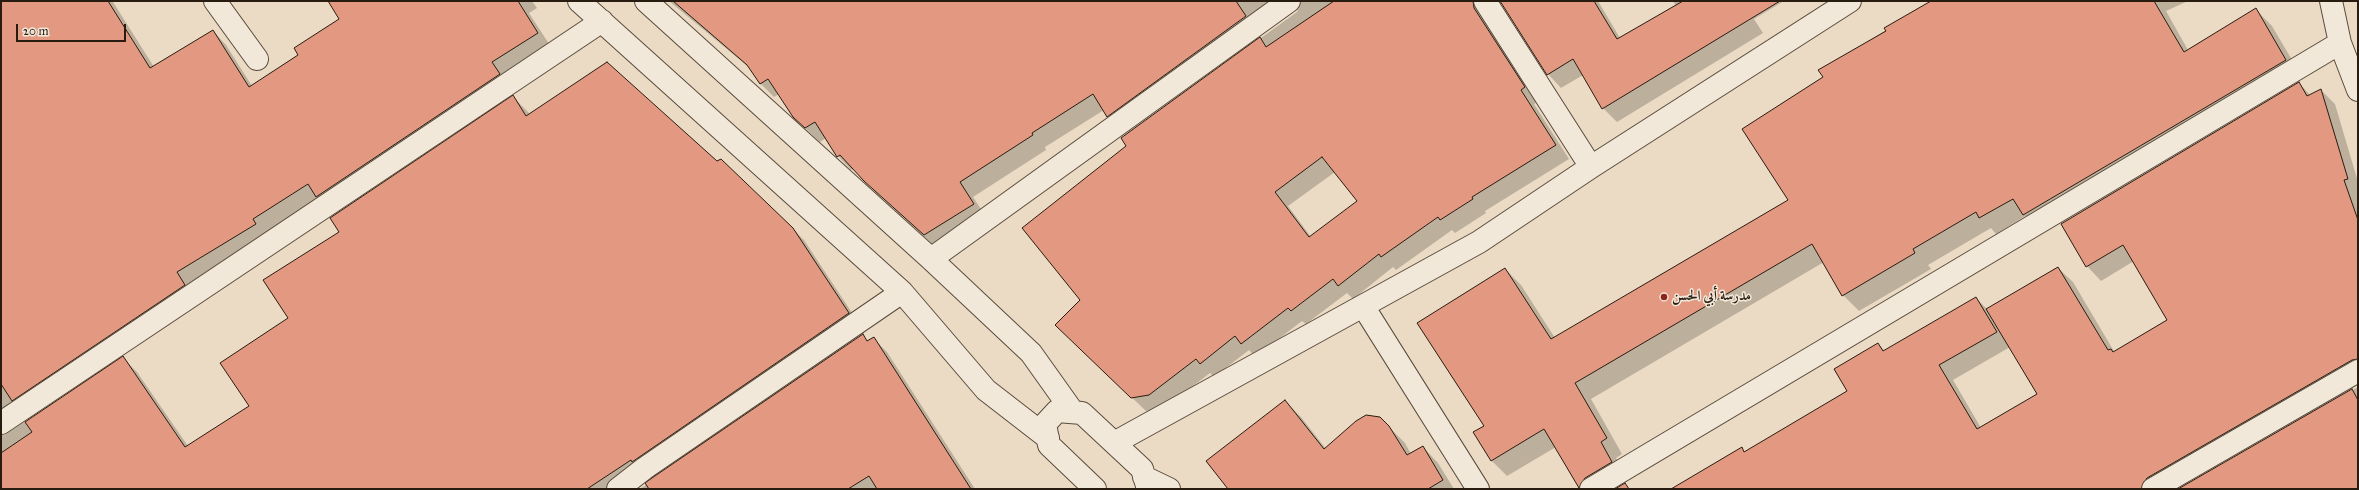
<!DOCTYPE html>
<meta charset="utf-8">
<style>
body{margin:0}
#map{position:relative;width:2359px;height:490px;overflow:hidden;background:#ebdbc4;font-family:"IM FELL Great Primer",serif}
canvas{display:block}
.frame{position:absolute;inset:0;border:2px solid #281c10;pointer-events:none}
.scale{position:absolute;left:16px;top:24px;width:110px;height:18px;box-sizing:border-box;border:2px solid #281c10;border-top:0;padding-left:5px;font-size:12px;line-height:14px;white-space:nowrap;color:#281c10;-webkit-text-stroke:3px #f2e8d9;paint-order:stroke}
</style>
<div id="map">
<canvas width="2359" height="490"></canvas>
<div class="frame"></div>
<div class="scale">20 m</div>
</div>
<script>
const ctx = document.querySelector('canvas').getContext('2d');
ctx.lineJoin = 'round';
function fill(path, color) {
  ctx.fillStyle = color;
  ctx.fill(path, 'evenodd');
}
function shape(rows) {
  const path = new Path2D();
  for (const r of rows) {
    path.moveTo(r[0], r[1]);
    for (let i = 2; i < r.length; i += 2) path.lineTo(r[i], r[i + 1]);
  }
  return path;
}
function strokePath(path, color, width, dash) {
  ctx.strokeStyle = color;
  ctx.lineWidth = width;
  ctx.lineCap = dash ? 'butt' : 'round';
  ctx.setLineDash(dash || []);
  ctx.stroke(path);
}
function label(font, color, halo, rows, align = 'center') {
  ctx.font = font + ' "IM FELL Great Primer",Amiri,serif';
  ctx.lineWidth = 3;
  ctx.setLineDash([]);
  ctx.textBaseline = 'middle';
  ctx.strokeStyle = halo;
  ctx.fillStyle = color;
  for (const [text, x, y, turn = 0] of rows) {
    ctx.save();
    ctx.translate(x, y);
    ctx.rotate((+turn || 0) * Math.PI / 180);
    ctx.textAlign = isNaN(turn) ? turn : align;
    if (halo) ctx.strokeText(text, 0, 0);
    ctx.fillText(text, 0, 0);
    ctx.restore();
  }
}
fill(shape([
 [1,1,115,1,113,2,154,67,213,31,226,45,252,86,299,55,341,20,329,1,532,1,537,8,529,13,551,47,8,427,3,436,123,358,137,372,188,446,250,406,289,318,340,232,513,97,530,114,789,225,804,240,862,328,631,489,1,489],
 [669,1,1598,1,1620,38,1676,6,1673,1,1784,1,1754,19,1763,33,1617,122,1603,108,1583,75,1561,88,1548,74,1503,3,1493,4,1538,102,1534,104,1569,159,1485,211,1486,213,1455,233,1452,230,1396,270,1393,267,1353,299,1347,293,1306,324,1302,321,1255,357,1249,350,1214,377,1210,373,1163,409,1146,411,1070,339,1127,146,1122,138,1297,12,1301,2,1296,4,1122,130,1104,110,1045,147,1046,150,973,197,987,218,938,249,879,195,854,169,851,170,838,156,826,138,820,142,808,131,793,116,779,94,774,97,760,83,751,69],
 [1335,172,1358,201,1311,237,1288,206],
 [1934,1,2188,1,2166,11,2188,50,2256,10,2272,26,2302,77,2039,231,2025,216,1996,234,1991,228,1928,265,1931,269,1859,311,1843,295,1824,262,1591,399,1622,454,1616,458,1628,478,1581,489,1556,447,1507,476,1491,460,1485,426,1505,269,1521,285,1555,338,1789,201,1824,77,1820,70],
 [2299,83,2310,95,2321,90,2335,104,2358,182,2358,379,2167,489,1672,489,1741,449,1745,452,1848,392,1878,344,1885,351,1976,298,1987,309,2058,268,2073,282,2115,353,2169,320,2134,261,2101,281,2087,266],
 [2010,347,2038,395,1981,428,1953,380],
 [862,335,868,342,873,338,887,352,975,489,640,489],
 [2358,387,2358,489,2180,489],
 [1285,401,1301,417,1326,449,1389,427,1405,443,1411,454,1423,447,1438,463,1454,489,1230,489]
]), '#0003');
const building = shape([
 [1,1,108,1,150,68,213,30,249,87,298,55,294,48,339,19,328,1,518,1,538,33,492,62,500,74,316,197,308,184,253,219,256,224,177,272,185,285,12,401,1,384,1,1],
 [673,1,1236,1,1246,16,1107,117,1093,94,1032,133,1033,135,960,182,974,204,924,235,864,181,840,155,837,157,815,122,805,128,793,117,768,79,760,84,747,65,673,1],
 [1334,1,1473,1,1474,8,1525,87,1521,90,1556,145,1472,197,1473,199,1440,220,1438,217,1381,257,1379,254,1338,286,1333,279,1291,311,1288,308,1241,344,1235,336,1200,364,1196,359,1149,395,1131,398,1055,325,1080,300,1022,228,1126,146,1121,138,1260,37,1266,47,1334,1],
 [1322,157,1357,201,1309,237,1275,192,1322,157],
 [1500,1,1594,1,1617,39,1683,1,1780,1,1602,109,1573,59,1547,75,1500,1],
 [1931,1,2154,1,2184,52,2256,8,2286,60,2023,215,2013,199,1979,218,1976,212,1913,249,1915,253,1842,296,1812,244,1575,383,1607,438,1601,442,1612,462,1585,478,1579,488,1544,429,1491,461,1473,432,1484,426,1417,323,1505,268,1551,339,1788,200,1742,129,1823,77,1818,70,1886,31,1884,28,1931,1],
 [607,62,717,161,721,159,793,228,849,313,632,462,631,460,587,489,1,489,1,453,32,432,25,422,123,356,185,447,249,406,220,363,288,318,263,280,339,232,330,218,513,95,526,116,607,62],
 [2299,82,2307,96,2321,89,2348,179,2344,180,2358,220,2358,359,2352,360,2147,478,2141,489,1671,489,1742,447,1744,452,1847,391,1834,369,1878,343,1883,351,1976,297,1997,332,1939,365,1977,429,2037,394,1986,309,2058,267,2108,350,2111,349,2113,352,2167,320,2123,245,2086,267,2061,224,2299,82],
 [863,334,867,341,874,337,971,489,877,489,869,476,848,489,649,489,645,483,652,478,863,334],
 [2352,389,2358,400,2358,489,2178,489,2352,389],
 [1285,400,1324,449,1356,421,1366,415,1380,417,1389,426,1407,455,1423,446,1443,480,1428,489,1228,489,1206,461,1285,400],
 [1625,483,1629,489,1615,489,1625,483]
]);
fill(building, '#e39881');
strokePath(building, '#281c10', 1);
const minor = shape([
 [215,1,257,59],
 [579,1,902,292,986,390,1048,438],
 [646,1,931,259,1031,353,1073,412],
 [1485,1,1591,167],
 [2331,1,2340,43,2358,90],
 [931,259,1289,1],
 [1363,306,1478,489],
 [1,423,602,21],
 [1114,443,1479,242,1591,167,1850,1],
 [1144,477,1169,489],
 [618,489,645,468,902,292],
 [1095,489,1049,445,1045,424,1057,411,1082,413,1142,469,1148,489],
 [1591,489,2340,43],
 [2153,489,2358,371]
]);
strokePath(minor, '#594c3d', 24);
strokePath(minor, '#f2e8d9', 22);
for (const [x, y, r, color] of [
 [1664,297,4,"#8f2418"]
]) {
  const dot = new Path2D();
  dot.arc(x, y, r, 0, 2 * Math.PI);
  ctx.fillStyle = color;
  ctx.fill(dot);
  strokePath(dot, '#f2e8d9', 1.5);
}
label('bold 14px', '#281c10', '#f2e8d9', [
 ["مدرسة أبي الحسن",1672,297]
], 'left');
</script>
